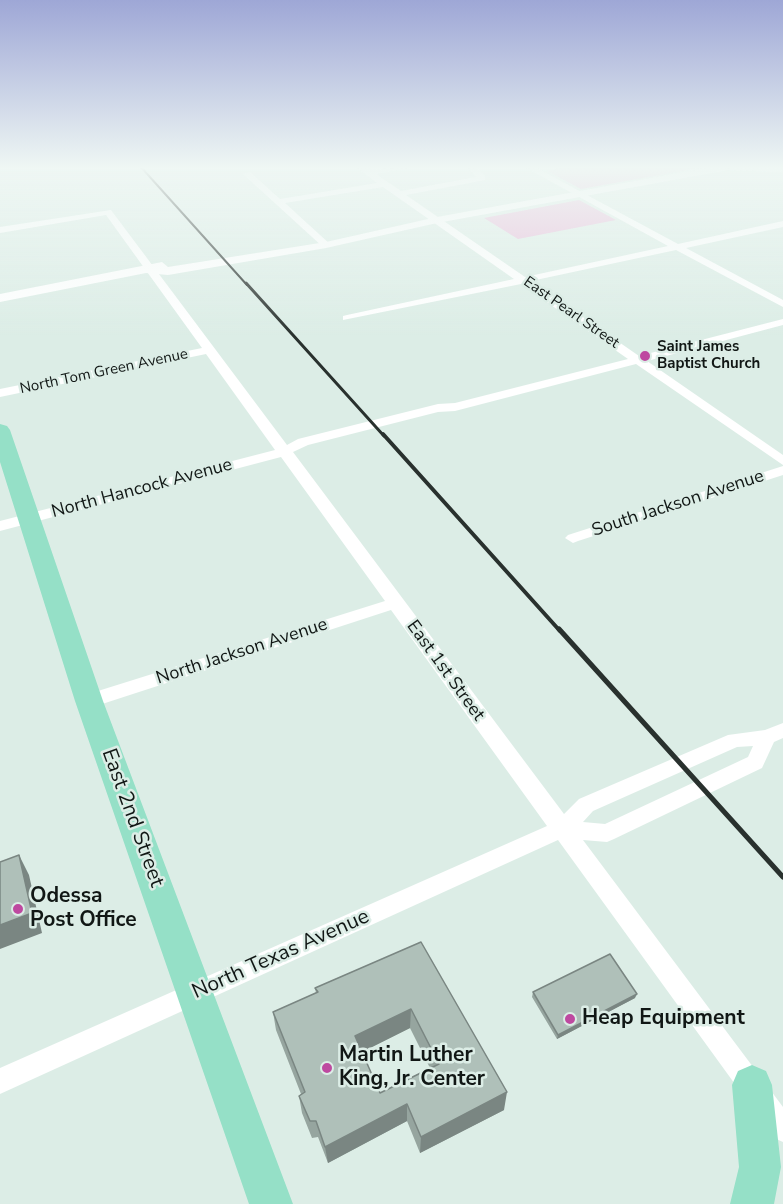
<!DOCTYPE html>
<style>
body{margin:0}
canvas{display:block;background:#dcede6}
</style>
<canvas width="783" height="1204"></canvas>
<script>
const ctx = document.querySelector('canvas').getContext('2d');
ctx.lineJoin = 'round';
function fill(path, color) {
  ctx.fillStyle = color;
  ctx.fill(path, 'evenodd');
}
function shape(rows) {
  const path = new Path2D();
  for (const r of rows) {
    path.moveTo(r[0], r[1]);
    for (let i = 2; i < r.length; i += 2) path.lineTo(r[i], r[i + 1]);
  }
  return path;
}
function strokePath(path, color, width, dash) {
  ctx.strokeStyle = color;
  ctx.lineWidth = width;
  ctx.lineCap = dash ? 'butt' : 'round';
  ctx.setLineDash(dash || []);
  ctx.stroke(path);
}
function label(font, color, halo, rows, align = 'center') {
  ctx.font = font + ' "Nunito Sans",sans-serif';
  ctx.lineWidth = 5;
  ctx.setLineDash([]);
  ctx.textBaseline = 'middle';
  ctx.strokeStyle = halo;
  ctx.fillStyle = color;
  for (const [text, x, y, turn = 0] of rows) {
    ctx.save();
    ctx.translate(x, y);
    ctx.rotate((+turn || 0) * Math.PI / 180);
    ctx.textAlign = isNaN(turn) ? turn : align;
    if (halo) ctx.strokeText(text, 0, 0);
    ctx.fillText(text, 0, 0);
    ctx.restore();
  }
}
fill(shape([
 [570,166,710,166,581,189,547,171],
 [579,200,616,220,518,239,484,218]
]), '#e9bad9');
fill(shape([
 [355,166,365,166,371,170,417,166,376,174,401,191,476,177,466,166,475,166,485,176,485,180,406,195,525,277,668,246,523,166,533,166,678,244,783,221,783,227,686,248,783,300,783,307,676,250,531,281,639,356,783,319,783,325,647,361,783,455,783,465,636,364,455,411,438,412,308,445,293,452,564,814,579,799,728,735,765,730,783,723,783,738,774,742,762,768,614,839,607,842,583,840,783,1107,783,1142,774,1138,558,840,0,1094,0,1068,547,826,391,610,96,706,82,706,80,701,82,696,385,601,281,457,0,531,0,521,275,450,206,354,0,397,0,389,202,348,106,215,0,233,0,227,111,210,287,445,298,439,438,404,455,403,628,359,521,284,343,320,343,316,347,315,514,279,383,187,285,203,331,245,323,247,243,174,250,172,280,199,377,183,355,166],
 [753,746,748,757,605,824,583,822,593,811,737,747,753,746],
 [783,466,783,475,578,541,573,543,565,538,568,535,783,466]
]), '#fff');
fill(shape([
 [717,166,783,166,783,172,728,170,437,223,326,248,168,275,146,273,0,302,0,294,162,262,168,267,326,242,437,217,717,166]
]), '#fff');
fill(shape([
 [735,166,728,170,723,167,723,166,735,166]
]), '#caf0e3');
fill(shape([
 [0,424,7,426,10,430,103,701,293,1204,249,1204,75,701,0,462,0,424],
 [752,1065,766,1071,772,1085,781,1167,774,1204,730,1204,739,1167,732,1085,738,1071,752,1065]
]), '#95e0c7');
strokePath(shape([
 [140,166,247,285]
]), '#29312e', 2);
strokePath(shape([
 [246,283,384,436]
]), '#29312e', 3);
strokePath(shape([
 [383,434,560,631]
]), '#29312e', 4);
strokePath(shape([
 [559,629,783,877]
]), '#29312e', 5);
fill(shape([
 [421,942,504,1110,420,1153,407,1121,328,1163,318,1137,312,1138,302,1113,299,1096,301,1094,276,1030,273,1012,316,993,315,988],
 [410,1028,430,1068,380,1093,362,1052],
 [533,992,635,998,557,1039,532,997]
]), '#96a59f');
fill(shape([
 [19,855,29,875,42,933,0,949,0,925],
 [637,994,635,998,557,1039,558,1035],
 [411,1009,410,1028,356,1055,355,1036],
 [507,1092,504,1110,420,1153,421,1137],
 [407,1104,407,1121,328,1163,325,1147]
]), '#7a8682');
const building = shape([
 [19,855,32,913,0,925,0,862,19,855],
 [421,942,507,1092,421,1137,407,1104,325,1147,316,1121,310,1121,299,1096,305,1092,273,1012,318,992,315,988,421,942],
 [411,1009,439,1064,380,1093,355,1036,411,1009],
 [610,954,637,994,558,1035,533,992,610,954]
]);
fill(building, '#afc0b9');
strokePath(building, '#7a8682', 1.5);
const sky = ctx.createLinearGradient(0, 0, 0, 335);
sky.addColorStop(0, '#9ea7d6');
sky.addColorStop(0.5, '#eff7f4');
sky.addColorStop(1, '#eff7f400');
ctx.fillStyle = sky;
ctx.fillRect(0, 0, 783, 335);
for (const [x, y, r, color] of [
 [645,356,6,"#be49a0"],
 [18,909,6,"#be49a0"],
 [570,1019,6,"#be49a0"],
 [327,1068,6,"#be49a0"]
]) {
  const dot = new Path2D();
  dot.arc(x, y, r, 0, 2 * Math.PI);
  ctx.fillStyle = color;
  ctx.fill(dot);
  strokePath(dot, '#dcede6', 2);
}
label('15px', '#111715', '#dcede6', [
 ["East Pearl Street",571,313,35],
 ["North Tom Green Avenue",104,372,-12]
]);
label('bold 15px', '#111715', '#dcede6', [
 ["Saint James",657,347],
 ["Baptist Church",657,364]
], 'left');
label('18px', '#111715', '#dcede6', [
 ["North Hancock Avenue",142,489,-15],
 ["South Jackson Avenue",678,504,-18],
 ["North Jackson Avenue",242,652,-18],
 ["East 1st Street",445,671,54]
]);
label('21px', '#111715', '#dcede6', [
 ["East 2nd Street",132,818,70],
 ["North Texas Avenue",281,955,-24]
]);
label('bold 21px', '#111715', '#dcede6', [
 ["Odessa",30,897],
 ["Post Office",30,921],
 ["Heap Equipment",582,1019],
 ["Martin Luther",339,1056],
 ["King, Jr. Center",339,1080]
], 'left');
</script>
